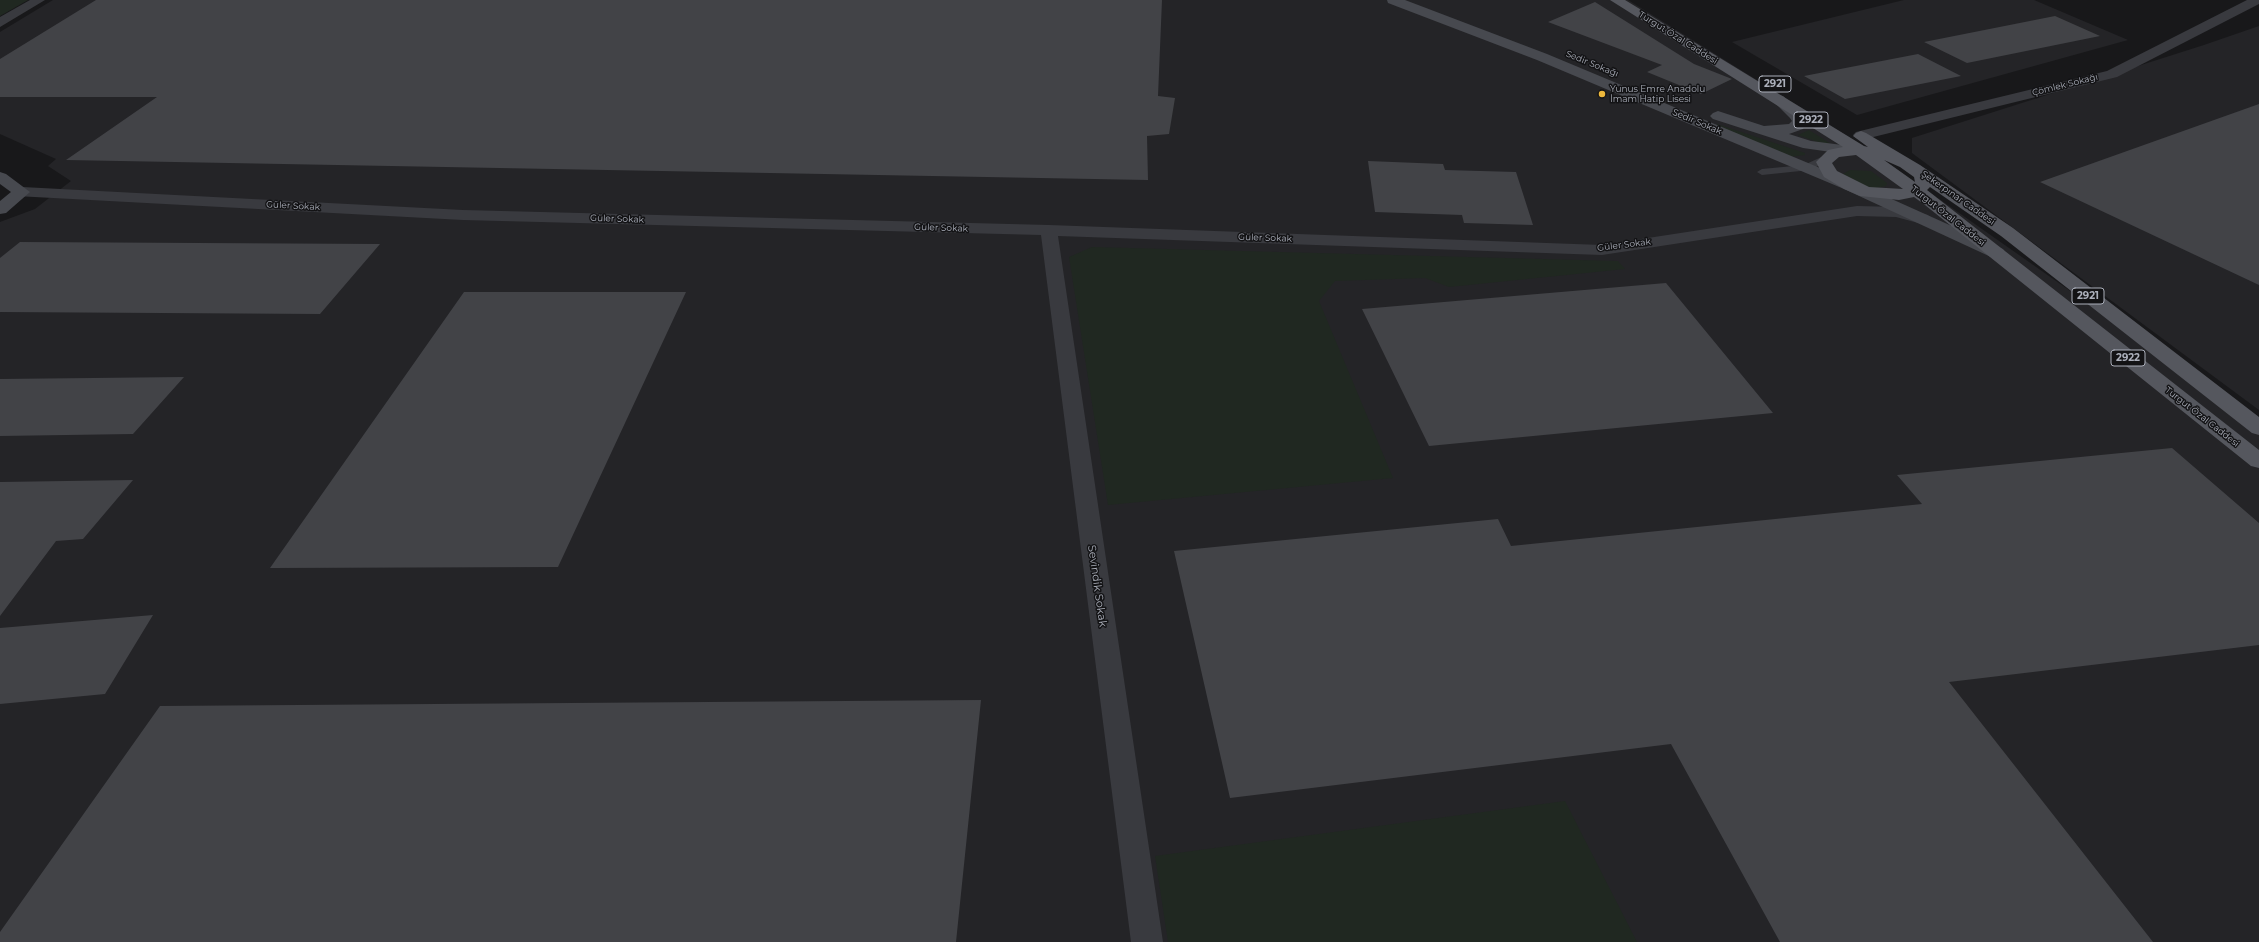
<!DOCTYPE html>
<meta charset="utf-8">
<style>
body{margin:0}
canvas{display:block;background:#18181a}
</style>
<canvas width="2259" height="942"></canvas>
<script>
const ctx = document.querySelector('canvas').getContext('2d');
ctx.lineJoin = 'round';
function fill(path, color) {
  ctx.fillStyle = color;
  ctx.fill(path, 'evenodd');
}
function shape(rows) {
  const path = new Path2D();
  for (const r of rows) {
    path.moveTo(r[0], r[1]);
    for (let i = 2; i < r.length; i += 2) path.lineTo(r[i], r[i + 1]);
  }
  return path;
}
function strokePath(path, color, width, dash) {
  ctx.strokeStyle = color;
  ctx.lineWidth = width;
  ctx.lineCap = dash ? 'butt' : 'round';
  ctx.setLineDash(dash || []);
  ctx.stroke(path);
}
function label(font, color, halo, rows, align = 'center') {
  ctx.font = font + ' Montserrat,sans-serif';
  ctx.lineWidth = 3;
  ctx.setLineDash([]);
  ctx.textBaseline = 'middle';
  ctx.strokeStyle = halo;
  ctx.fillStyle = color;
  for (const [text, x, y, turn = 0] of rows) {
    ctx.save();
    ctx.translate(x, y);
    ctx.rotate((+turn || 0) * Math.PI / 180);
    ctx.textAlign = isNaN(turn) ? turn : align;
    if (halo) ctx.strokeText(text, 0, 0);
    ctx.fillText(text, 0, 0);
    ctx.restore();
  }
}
fill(shape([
 [53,0,1628,0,1868,149,2217,394,2259,429,2259,942,0,942,0,222,35,209,71,181,48,166,56,159,0,134,0,32],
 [1904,0,2034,0,2128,40,1857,115,1732,42],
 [2259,26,2259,410,1912,153,1912,138,2204,45]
]), '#242427');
fill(shape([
 [0,0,28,0,0,16],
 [1717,124,1805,153,1805,155,1789,157,1716,126],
 [1809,130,1831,144,1829,146,1798,135],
 [1850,170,1871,171,1887,183,1886,186,1871,189,1843,174],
 [1092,247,1618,261,1625,269,1449,287,1425,278,1335,281,1319,301,1393,478,1108,505,1069,257],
 [1565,801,1637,942,1168,942,1155,856]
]), '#202821');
fill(shape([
 [96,0,1162,0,1158,96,1175,98,1169,134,1147,136,1148,180,66,160,157,97,0,97,0,59],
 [1595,2,1694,64,1732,79,1701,94,1647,72,1662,65,1548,22],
 [2055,16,2100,36,1967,63,1924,42],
 [1918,54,1961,76,1845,99,1804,76],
 [2259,104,2259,285,2040,182],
 [1368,161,1443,164,1445,170,1516,172,1533,225,1464,223,1462,215,1375,212],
 [20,242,380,244,320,314,0,312,0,258],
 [1666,283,1773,413,1429,446,1362,309],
 [464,292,686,292,558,567,270,568],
 [184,377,133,434,0,436,0,379],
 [2172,448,2259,523,2259,645,1949,682,2153,942,1780,942,1671,744,1230,798,1174,551,1498,519,1511,546,1922,504,1897,475],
 [133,480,83,539,56,541,0,616,0,482],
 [153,615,105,694,0,704,0,628],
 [981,700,956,942,0,942,0,932,160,706]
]), '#424347');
fill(shape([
 [1828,154,1832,155,1832,159,1810,170,1762,175,1757,172,1762,169,1804,165,1828,154]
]), '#393a3f');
fill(shape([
 [30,0,45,0,0,27,0,17,30,0],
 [2247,0,2259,0,2259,4,2117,77,1861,140,1856,138,1853,135,1856,132,2107,71,2247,0],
 [22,187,463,210,1049,225,1602,245,1857,206,1897,207,1928,215,1931,219,1928,223,1922,224,1896,217,1857,216,1602,255,1058,236,1163,942,1131,942,1041,235,463,220,16,196,14,192,16,188,22,187]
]), '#393a3f');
fill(shape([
 [1387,0,1405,0,1547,54,1856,183,2003,249,2006,253,2003,257,1997,258,1991,257,1844,189,1537,60,1388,3,1387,0],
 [1778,95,1783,96,1801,112,1808,121,1803,129,1789,134,1811,141,1858,147,1860,150,1858,153,1852,155,1803,148,1713,119,1710,116,1713,113,1718,111,1764,126,1789,124,1792,121,1790,118,1771,99,1778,95],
 [0,172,6,174,30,192,6,213,0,214,0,201,11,192,0,184,0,172]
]), '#47494f');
fill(shape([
 [1610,0,1625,0,1864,146,1868,147,1853,136,1856,133,1861,131,1866,133,1920,165,2013,228,2259,417,2259,435,2252,433,2001,236,1930,187,1927,190,2259,450,2259,468,2251,466,1925,205,1914,197,1899,200,1860,196,1844,189,1824,177,1816,162,1828,150,1843,147,1610,0],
 [1856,155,1903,189,1869,187,1837,171,1832,163,1839,157,1856,155],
 [1884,160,1900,167,1914,177,1915,182,1884,160]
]), '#55575e');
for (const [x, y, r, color] of [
 [1602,94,4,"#eeb83c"]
]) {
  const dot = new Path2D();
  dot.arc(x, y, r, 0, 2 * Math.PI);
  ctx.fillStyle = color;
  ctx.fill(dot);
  strokePath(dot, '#131315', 1.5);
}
label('9px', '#abafba', '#131315', [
 ["Turgut Özal Caddesi",1678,38,32],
 ["Sedir Sokağı",1592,64,22],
 ["Çömlek Sokağı",2065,85,-14],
 ["Sedir Sokak",1697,122,23],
 ["Şekerpınar Caddesi",1958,198,35],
 ["Güler Sokak",293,206,3],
 ["Turgut Özal Caddesi",1948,216,38],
 ["Güler Sokak",617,219,2],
 ["Güler Sokak",941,228,2],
 ["Güler Sokak",1265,238,2],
 ["Güler Sokak",1624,245,-7],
 ["Turgut Özal Caddesi",2202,417,38]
]);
label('9px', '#abafba', '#131315', [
 ["Yunus Emre Anadolu",1610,89],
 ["İmam Hatip Lisesi",1610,99]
], 'left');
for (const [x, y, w] of [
 [1775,84,32],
 [1811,120,34],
 [2088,296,32],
 [2128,358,34]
]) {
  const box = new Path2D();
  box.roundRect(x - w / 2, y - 8, w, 16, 3);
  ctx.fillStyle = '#131315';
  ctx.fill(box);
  strokePath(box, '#abafba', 1);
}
label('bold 10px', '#abafba', null, [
 ["2921",1775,84],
 ["2922",1811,120],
 ["2921",2088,296],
 ["2922",2128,358]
]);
label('11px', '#abafba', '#131315', [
 ["Sevindik Sokak",1097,586,82]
]);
</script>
